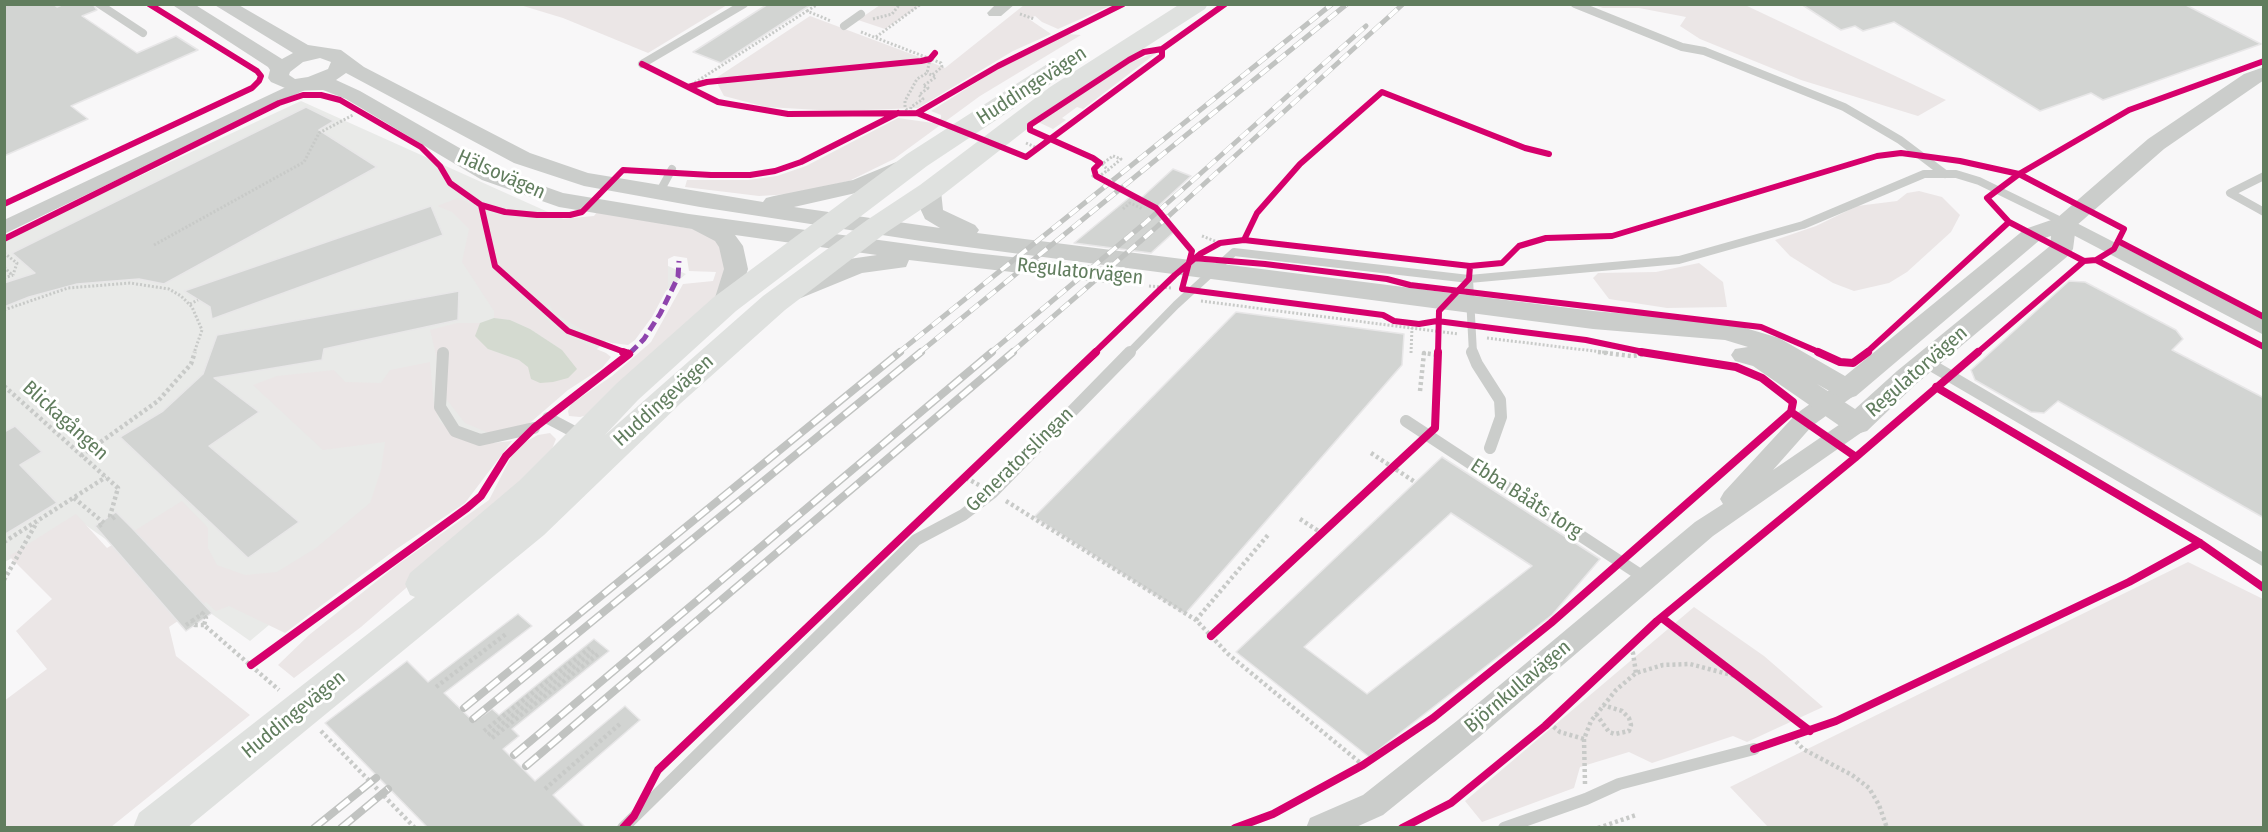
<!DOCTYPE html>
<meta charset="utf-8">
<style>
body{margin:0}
#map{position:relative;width:2268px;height:832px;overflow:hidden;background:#f8f7f8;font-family:"Fira Sans Condensed",sans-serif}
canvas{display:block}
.frame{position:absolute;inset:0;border:6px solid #617d5e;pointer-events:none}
</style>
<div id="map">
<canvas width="2268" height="832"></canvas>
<div class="frame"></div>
</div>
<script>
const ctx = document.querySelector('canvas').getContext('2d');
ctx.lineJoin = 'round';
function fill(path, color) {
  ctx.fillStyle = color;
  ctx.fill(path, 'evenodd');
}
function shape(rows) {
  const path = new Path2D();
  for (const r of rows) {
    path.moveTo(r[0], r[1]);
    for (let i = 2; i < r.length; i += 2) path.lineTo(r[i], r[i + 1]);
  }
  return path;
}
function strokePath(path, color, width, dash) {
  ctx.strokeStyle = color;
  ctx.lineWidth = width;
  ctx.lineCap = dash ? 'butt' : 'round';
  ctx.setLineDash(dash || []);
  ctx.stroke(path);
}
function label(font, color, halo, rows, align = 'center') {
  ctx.font = font + ' "Fira Sans Condensed",sans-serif';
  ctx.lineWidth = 6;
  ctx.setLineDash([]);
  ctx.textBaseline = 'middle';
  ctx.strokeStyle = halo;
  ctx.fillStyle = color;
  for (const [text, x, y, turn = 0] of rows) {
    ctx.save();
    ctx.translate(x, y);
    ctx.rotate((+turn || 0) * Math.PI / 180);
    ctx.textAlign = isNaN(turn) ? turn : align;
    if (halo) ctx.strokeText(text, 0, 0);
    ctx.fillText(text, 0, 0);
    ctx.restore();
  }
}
fill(shape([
 [301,101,686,274,250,641,77,519,5,562,4,239]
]), '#e9eae8');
fill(shape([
 [520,5,727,4,727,5,648,53,563,18],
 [880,5,921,5,885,29,858,20],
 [1024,5,1112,5,1058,29,1042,22,1035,16,1029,19,1051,34,1013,51,918,108,837,111,766,107,724,96,717,83,928,61,945,68],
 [1594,5,1745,5,1946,100,1918,116,1801,80,1700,39,1680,26,1686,17,1639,8,1603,8],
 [810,16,922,58,710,82],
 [1067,34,1081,35,980,96,894,159,849,181,792,194,759,196,685,187,687,180,748,180,777,176,806,166,898,118,933,123,941,118,941,115,931,111,1015,58],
 [1159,51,1083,109,1077,107,1062,118,1066,120,1053,129,1038,122,1122,66],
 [1919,191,1942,197,1960,215,1951,232,1907,272,1889,283,1854,291,1833,283,1790,256,1775,240,1816,226,1857,206,1897,201,1907,193],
 [458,198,493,214,515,217,550,220,594,216,597,212,704,231,728,250,721,296,591,414,580,417,569,416,568,411,571,404,612,376,651,342,683,284,713,281,716,272,689,271,687,258,674,256,668,259,668,287,652,317,635,340,628,345,612,343,594,337,553,312,550,305,536,308,552,325,589,346,606,353,611,357,602,368,568,390,524,428,491,434,465,423,447,400,430,330,457,323,480,323,476,336,488,349,519,360,528,367,562,350,530,329,510,320,494,318,494,311,462,262,469,229,452,212,437,206],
 [1699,263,1723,282,1727,307,1667,308,1609,299,1593,278,1598,273,1656,272],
 [430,362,434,404,440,422,459,437,480,444,512,441,465,503,395,550,285,633,229,606,216,611,206,602,169,627,176,656,250,715,111,827,5,827,4,701,47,669,16,631,52,599,9,556,76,514,107,548,182,501,208,528,208,548,217,565,245,575,277,572,316,548,370,503,381,470,385,442,323,450,253,385,277,376,334,370,345,382,381,383,390,370],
 [550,433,556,439,550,454,428,569,361,627,294,678,278,665,309,635,397,565,489,500,511,457,525,442,538,435],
 [2188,562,2263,599,2263,827,1768,827,1730,787],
 [1694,607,1764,656,1823,707,1747,742,1733,736,1652,763,1629,752,1580,767,1574,788,1482,822,1465,801]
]), '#ebe6e6');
fill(shape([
 [494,318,510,320,530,329,562,350,577,369,568,378,553,382,540,383,531,379,528,367,519,360,488,349,475,336,480,323]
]), '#d4dad0');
const building = shape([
 [4,4,53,4,57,7,64,4,93,4,97,10,82,16,137,53,176,36,198,50,71,106,88,119,4,156,4,4],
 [768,4,812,4,721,63,693,52,768,4],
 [1801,4,2184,4,2261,44,2103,100,2091,93,2040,111,1894,22,1863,31,1855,26,1841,30,1801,4],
 [306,107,334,121,319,130,377,167,164,284,139,279,77,284,29,297,4,307,4,283,35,273,12,253,306,107],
 [1173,169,1191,176,1155,209,1174,232,1151,253,1074,243,1130,197,1138,201,1173,169],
 [431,206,443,235,212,319,210,307,184,291,431,206],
 [2069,281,2085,282,2176,330,2183,339,2172,350,2264,398,2264,518,2058,401,2044,413,2031,412,1975,380,1971,370,2069,281],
 [459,291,458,320,324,349,322,360,214,378,259,412,209,446,299,522,248,558,120,437,163,411,203,374,217,335,459,291],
 [1236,312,1404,334,1402,365,1185,614,1034,517,1236,312],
 [15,426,42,452,20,465,57,503,4,535,4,432,15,426],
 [1442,457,1600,559,1552,615,1369,757,1236,652,1442,457],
 [1451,513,1532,566,1367,694,1304,647,1451,513],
 [116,512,132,528,212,613,186,631,95,526,116,512],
 [518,614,532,626,444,693,474,722,492,709,499,715,594,639,609,651,512,729,519,736,503,749,535,781,625,706,640,720,553,795,586,828,428,828,325,723,407,661,428,682,518,614]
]);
fill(building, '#d2d4d2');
strokePath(building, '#e8e7e8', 1.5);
strokePath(shape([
 [807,11,818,4],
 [1020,14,1034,19],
 [873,19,892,14,900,4],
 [861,32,941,63,942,67,932,75],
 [876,37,921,4],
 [688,87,807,11,831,21],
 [252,88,260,80],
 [910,113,911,107,923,99,919,95,928,88,923,86,936,77,927,73],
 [910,113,905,108,905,101,917,79,927,73,930,59],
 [1026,143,1037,148],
 [1113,156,1121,159,1108,170,1102,164,1113,156],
 [1092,177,1095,174],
 [1098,177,1108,170],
 [1142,203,1144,201],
 [1123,209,1130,203,1143,209],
 [1170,230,1173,228],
 [1175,234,1177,232],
 [1202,236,1220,243],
 [154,245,304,162,319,133,353,115],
 [4,253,17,263,13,275],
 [4,267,12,275],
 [4,278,13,275],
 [1149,286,1172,288],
 [1201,301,1458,334],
 [190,304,198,300],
 [4,310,68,288,130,283,169,289,181,296,192,307,202,330,194,353],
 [1487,338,1610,353],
 [1411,353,1412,328],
 [1424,353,1427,353]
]), '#c8cac8', 3, [2, 2]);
strokePath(shape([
 [1598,352,1631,356,1651,354],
 [4,386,118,488,110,516,112,519,116,516],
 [1420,391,1424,353,1438,355],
 [1371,453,1415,482],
 [81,456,158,401,191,364,195,352],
 [966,478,979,485],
 [74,498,104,523,99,526],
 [1006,501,1196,620,1228,654,1363,765],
 [1300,519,1323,534],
 [4,542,106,477],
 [4,580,37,522],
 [204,612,202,614,206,618,204,625,279,690],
 [1196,620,1268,535],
 [192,621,202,614],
 [186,625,192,621,195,625,204,625],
 [1629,647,1633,653,1636,673],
 [436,687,506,634],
 [1596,714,1609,732,1615,734,1629,731,1631,725,1629,718,1622,711,1603,705],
 [1549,723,1560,732,1584,739],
 [321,731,415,828],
 [484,731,590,648],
 [488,735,594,651],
 [1792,737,1803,749,1852,775,1869,788,1879,805,1887,828],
 [492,738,598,654],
 [1585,784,1584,739,1591,721,1616,690,1636,673,1663,665,1690,664,1739,677],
 [545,789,621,723],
 [1598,828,1636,815]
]), '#c8cac8', 4.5, [3, 3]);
strokePath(shape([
 [99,4,143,33],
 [1575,4,1682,47,1704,51,1844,107,1900,140,1945,174],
 [844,26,861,14],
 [642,64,744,4],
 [2264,176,2230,193,2264,212],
 [659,193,672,169],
 [1469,279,1473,353],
 [1129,353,1176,305,1234,252,1469,279,1679,260,1803,225,1924,174,1956,174,1979,181,2065,223]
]), '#cbcdcb', 8);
strokePath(shape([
 [1472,352,1477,364,1500,400,1501,417,1490,448],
 [443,353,440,407,455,431,480,440,534,428],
 [1926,362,2264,560],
 [548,418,582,436],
 [1406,421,1645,578],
 [623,828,916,540,963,515,992,493,1130,352],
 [1504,828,1586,799,1619,784,1754,749]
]), '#cbcdcb', 12);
fill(shape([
 [996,4,1015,4,1001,16,989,16,987,13,996,4],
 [303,79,309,80,312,84,309,88,4,234,4,220,303,79],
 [2065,217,2264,319,2264,335,2058,227,2055,223,2058,219,2065,217],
 [1847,381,1855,383,1858,389,1855,395,1812,426,1773,470,1849,418,1857,416,1865,418,1868,424,1865,430,1713,536,1478,738,1383,815,1354,828,1306,828,1310,818,1363,795,1458,720,1695,522,1723,504,1720,499,1724,492,1796,414,1839,383,1847,381]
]), '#cbcdcb');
fill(shape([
 [171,4,194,4,282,59,293,53,213,4,237,4,308,45,341,50,364,67,530,153,588,173,763,202,766,198,774,196,853,180,906,158,914,160,917,165,914,170,869,190,794,207,940,228,925,219,919,206,919,191,922,186,930,184,938,186,941,191,943,210,975,225,979,230,977,233,1593,311,1725,322,1779,338,1845,376,2025,229,2057,218,2148,139,2244,74,2264,67,2264,80,2164,149,2076,226,2073,249,2069,255,1915,385,1867,431,1857,434,1847,431,1753,366,1735,361,1731,355,1735,349,1748,347,1725,340,1593,329,921,241,700,207,584,186,514,163,346,73,336,80,360,91,498,170,563,193,689,214,974,253,1123,269,1132,271,1135,277,1132,283,1123,285,909,260,906,267,862,273,796,300,787,298,784,292,787,286,849,259,877,255,735,235,743,246,748,269,737,304,734,310,725,312,716,310,713,304,724,269,719,247,715,241,692,229,559,207,482,180,346,99,323,90,292,91,271,82,268,78,270,70,268,67,171,4],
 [320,58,331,62,328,69,308,77,295,79,289,75,290,72,303,62,320,58],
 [2051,236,2050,246,1897,371,1855,409,1817,384,1838,396,1847,399,1856,396,2041,239,2051,236]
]), '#cbcdcb');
fill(shape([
 [1180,4,1208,4,1205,9,1068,97,940,197,887,232,785,310,681,403,544,535,187,828,133,828,139,813,415,597,410,595,405,584,410,573,519,481,616,384,714,297,907,154,1052,61,1061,59,1070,61,1073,66,1070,71,927,166,736,311,638,400,605,435,763,296,867,220,920,185,1050,87,1180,4]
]), '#dfe1df');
const railFar1 = shape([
 [898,353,1332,4],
 [919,353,1347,4],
 [990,353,1145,223,1366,26],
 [1011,353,1151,232,1403,4]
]);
const rail = shape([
 [464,708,900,352],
 [473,719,921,352],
 [514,755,992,352],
 [526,766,1013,352],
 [314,828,376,778],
 [341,828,388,789]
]);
strokePath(railFar1, '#c1c3c1', 5);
strokePath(rail, '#c1c3c1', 8);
strokePath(railFar1, '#fff', 4, [11]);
strokePath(rail, '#fff', 5, [15]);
strokePath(shape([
 [630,353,644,339,660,314,678,277,679,261]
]), '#8e44ad', 5, [10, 5]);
strokePath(shape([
 [629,354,631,352]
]), '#8e44ad', 7, [14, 7]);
strokePath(shape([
 [1225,4,1162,49,1144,52,1129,60,1030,125,1030,130,1093,158,1100,163,1094,169,1096,176,1156,208,1192,251,1182,289,1383,315,1394,321,1419,324,1437,321,1586,340,1648,353],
 [2264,61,2129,110,2019,174,1987,198,2009,222,2084,261,2096,260,2264,347],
 [642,64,718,102,788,114,917,113,1026,157,1162,56,1162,49],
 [688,87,707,82,921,61,930,59,935,53],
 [917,113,998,66,1123,4],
 [4,204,252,88,259,81,261,76,257,71,149,4],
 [481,205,495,266,568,331,627,353],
 [4,239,279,103,303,95,321,95,340,100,421,147,440,166,450,183,481,205,505,212,537,215,570,215,582,212,623,170,711,175,750,175,775,171,801,162,898,113],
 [1244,240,1257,213,1300,164,1382,92,1525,148,1549,154],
 [2118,241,2264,317],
 [1193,258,1265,264,1387,279,1410,285,1761,327,1821,353],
 [1094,353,1175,275,1200,254,1220,243,1244,240,1470,266,1502,263,1519,246,1546,238,1612,236,1877,156,1901,153,1960,161,2019,174,2124,229,2114,249,2096,260],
 [1438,353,1439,311,1469,279,1470,266],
 [1866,353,2009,222],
 [1977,353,2084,261]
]), '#d6006c', 6);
strokePath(shape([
 [623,352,629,354],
 [1818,352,1840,362,1853,363,1868,352],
 [1936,387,2200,543,2264,588],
 [1791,412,1856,457],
 [1662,618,1810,731],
 [1211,636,1435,428,1438,352],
 [251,665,467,508,481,496,506,456,534,428,629,354],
 [1754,749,1836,721,2129,582,2200,543],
 [623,828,634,816,658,770,1096,352],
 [1235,828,1273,814,1363,765,1433,718,1551,623,1791,412,1793,402,1762,378,1736,367,1641,352],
 [1402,828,1451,803,1545,726,1657,621,1856,457,1978,352]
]), '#d6006c', 8);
label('20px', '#617d5e', '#fff', [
 ["Huddingevägen",1032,86,-33],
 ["Hälsovägen",501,175,24],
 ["Regulatorvägen",1080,272,6],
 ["Regulatorvägen",1917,372,-41],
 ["Huddingevägen",664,401,-42],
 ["Blickagången",65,421,42],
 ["Generatorslingan",1020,460,-44],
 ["Ebba Bååts torg",1526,499,33],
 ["Björnkullavägen",1518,687,-40],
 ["Huddingevägen",294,715,-39]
]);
</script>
